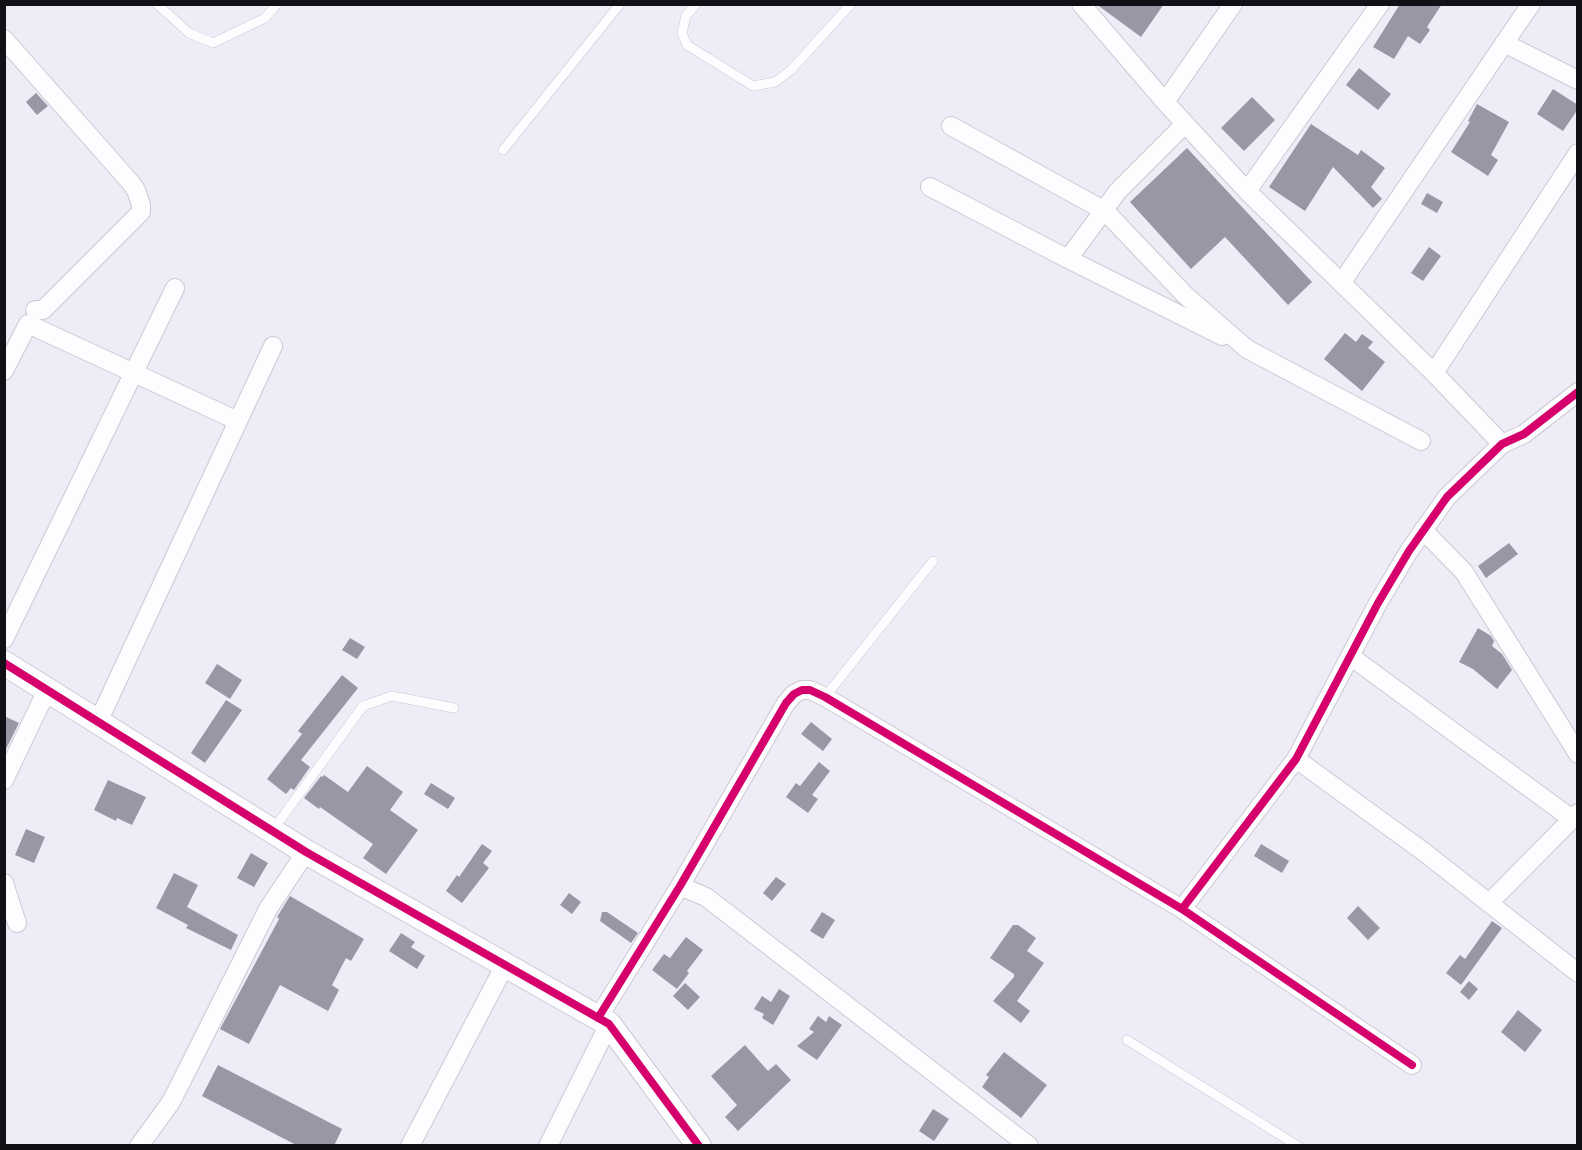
<!DOCTYPE html>
<style>
body{margin:0}
#map{position:relative;width:1582px;height:1150px;overflow:hidden;background:#efecf7;font-family:Literata,serif}
canvas{display:block}
.frame{position:absolute;inset:0;border:6px solid #121016;pointer-events:none}
</style>
<div id="map">
<canvas width="1582" height="1150"></canvas>
<div class="frame"></div>
</div>
<script>
const ctx = document.querySelector('canvas').getContext('2d');
ctx.lineJoin = 'round';
function fill(path, color) {
  ctx.fillStyle = color;
  ctx.fill(path, 'evenodd');
}
function shape(rows) {
  const path = new Path2D();
  for (const r of rows) {
    path.moveTo(r[0], r[1]);
    for (let i = 2; i < r.length; i += 2) path.lineTo(r[i], r[i + 1]);
  }
  return path;
}
function strokePath(path, color, width, dash) {
  ctx.strokeStyle = color;
  ctx.lineWidth = width;
  ctx.lineCap = dash ? 'butt' : 'round';
  ctx.setLineDash(dash || []);
  ctx.stroke(path);
}
fill(shape([
 [1096,4,1164,4,1141,37],
 [1400,4,1442,4,1427,27,1430,30,1420,44,1408,36,1394,59,1373,47],
 [1359,68,1391,94,1378,110,1346,85],
 [1553,89,1578,105,1578,109,1563,131,1537,114],
 [36,93,48,106,37,115,26,102],
 [1252,97,1275,120,1244,151,1221,128],
 [1477,104,1509,122,1491,155,1498,160,1488,176,1451,152,1470,122,1468,121],
 [1311,124,1358,155,1361,150,1385,168,1371,187,1382,199,1373,208,1333,167,1305,211,1269,187],
 [1187,148,1312,282,1288,305,1225,237,1191,269,1130,202],
 [1427,193,1443,202,1437,213,1421,204],
 [1429,247,1441,256,1423,281,1411,273],
 [1345,333,1356,342,1362,334,1373,342,1368,348,1385,362,1362,391,1324,359],
 [1509,543,1518,554,1486,578,1478,566],
 [1478,628,1491,636,1494,641,1492,646,1502,654,1512,670,1497,689,1473,669,1459,662],
 [350,638,365,647,357,659,342,650],
 [217,664,242,680,230,699,205,683],
 [342,675,358,688,301,760,310,767,294,790,291,788,286,794,267,779,302,734,298,731],
 [226,700,242,710,205,763,191,753],
 [4,716,19,723,4,753],
 [811,722,832,739,823,751,801,734],
 [819,762,830,771,812,795,818,799,808,813,786,797,796,783,800,786],
 [367,766,403,792,390,810,418,830,386,874,363,858,373,844,320,807,319,809,304,798,321,776,322,777,324,775,348,792],
 [108,780,146,797,132,825,117,818,116,821,94,810],
 [431,783,455,798,448,809,424,794],
 [26,829,45,837,34,863,15,855],
 [482,844,492,851,483,863,489,868,462,903,446,891,457,875,459,877],
 [1261,844,1289,861,1282,873,1254,856],
 [251,853,268,863,254,887,237,878],
 [174,873,198,885,187,907,238,935,231,950,186,928,188,925,156,908],
 [776,877,786,884,772,901,763,893],
 [569,893,581,902,572,914,560,905],
 [290,896,364,939,351,961,346,958,332,985,339,990,328,1011,280,985,249,1044,220,1029,279,919,277,917],
 [1358,906,1380,928,1368,940,1347,918],
 [602,912,607,912,638,933,631,943,600,921],
 [822,912,835,920,823,939,810,931],
 [1492,921,1502,928,1461,985,1446,973,1460,955,1465,959],
 [1013,925,1018,925,1036,938,1027,951,1044,963,1017,1001,1030,1011,1021,1023,993,1001,1014,977,1014,974,990,958],
 [401,933,415,942,411,947,425,956,417,969,389,951],
 [686,937,703,950,687,971,689,973,677,989,652,970,664,954,670,958],
 [1469,981,1478,989,1469,1000,1460,992],
 [685,983,700,997,688,1010,673,996],
 [779,989,790,996,773,1025,762,1018,764,1014,754,1009,762,996,771,1002],
 [1518,1010,1542,1030,1525,1052,1501,1032],
 [818,1016,826,1022,829,1016,842,1025,817,1060,797,1046,814,1032,809,1029],
 [745,1045,768,1071,776,1064,791,1080,738,1131,725,1117,737,1105,711,1076],
 [1004,1052,1047,1085,1021,1118,982,1087,989,1077,986,1075],
 [218,1065,342,1129,334,1146,298,1146,202,1096],
 [933,1109,949,1119,934,1141,919,1131]
]), '#9a96a5');
const service = shape([
 [157,4,189,33,213,43,265,18,277,4],
 [696,4,686,16,682,33,687,45,753,86,775,82,791,70,851,4],
 [503,150,620,4],
 [825,697,933,561],
 [273,830,363,706,392,696,454,708],
 [1127,1040,1298,1146]
]);
const minor = shape([
 [1081,4,1165,102,1247,191,1434,373,1502,444],
 [4,39,131,183,136,190,141,205,141,212,43,310,35,310],
 [1504,43,1578,80],
 [1165,102,1233,4],
 [1185,124,1118,191,1068,259,1222,336],
 [951,126,1105,211,1185,295,1247,349,1421,441],
 [930,187,1068,259],
 [1247,191,1380,4],
 [1342,282,1531,4],
 [4,371,28,324,238,421],
 [1434,373,1578,153],
 [1423,530,1464,572,1578,754],
 [4,639,175,288],
 [1350,656,1572,819],
 [98,722,273,346],
 [1296,759,1424,852,1578,973],
 [4,780,47,690],
 [4,883,17,923],
 [680,886,706,897,1029,1146],
 [1489,903,1578,813],
 [1182,909,1296,759,1378,603,1409,551,1447,497,1502,444,1524,434,1578,392],
 [598,1018,680,886,786,703,794,694,802,690,810,690,825,697,1182,909,1412,1065],
 [139,1146,171,1102,268,909,306,852],
 [410,1146,505,965],
 [548,1146,609,1024]
]);
const tertiary = shape([
 [4,663,306,852,609,1024,699,1146]
]);
strokePath(service, '#cbc9d1', 10);
strokePath(minor, '#cbc9d1', 20);
strokePath(tertiary, '#cbc9d1', 26);
strokePath(service, '#fdfcfe', 9);
strokePath(minor, '#fdfcfe', 18);
strokePath(tertiary, '#fdfcfe', 24);
strokePath(shape([
 [4,663,306,852,609,1024,699,1146],
 [1182,909,1296,759,1378,603,1409,551,1447,497,1502,444,1524,434,1578,392],
 [598,1018,680,886,786,703,794,694,802,690,810,690,825,697,1182,909,1412,1065]
]), '#d6006c', 8);
</script>
